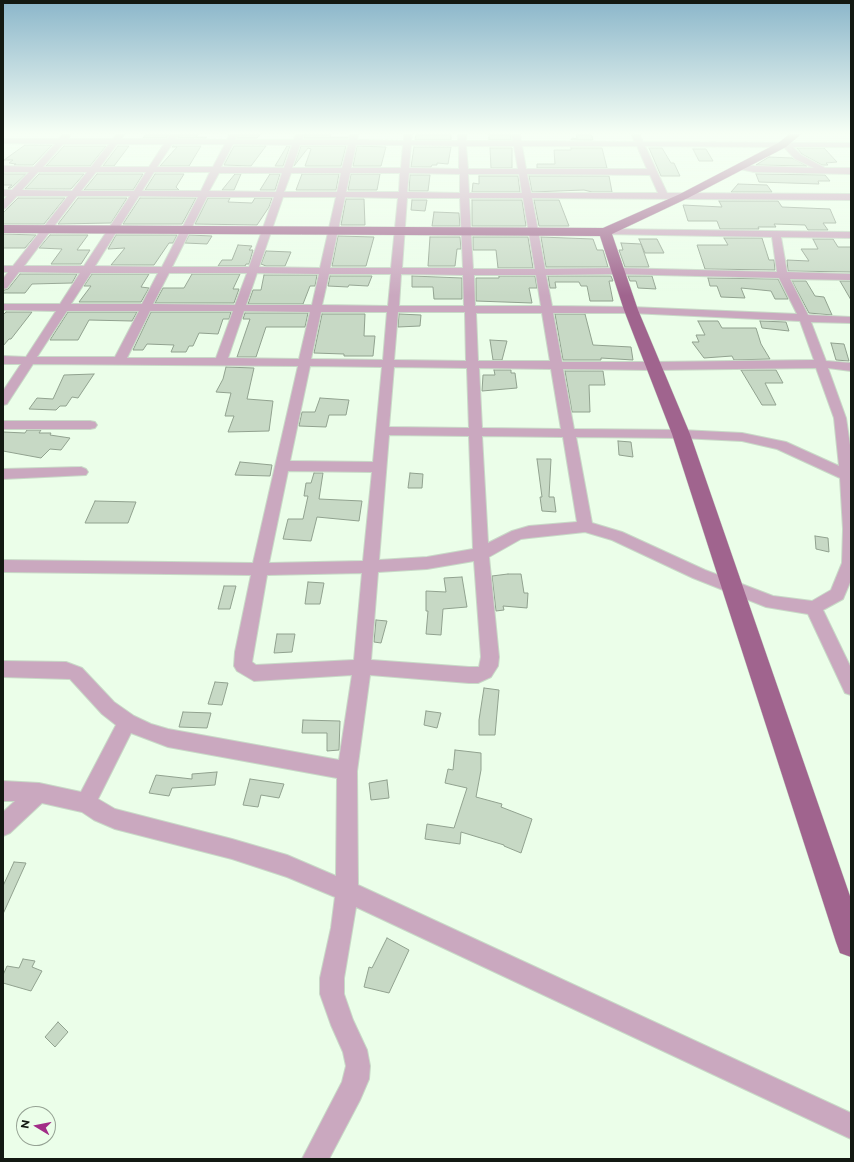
<!DOCTYPE html>
<style>
body{margin:0}
#map{position:relative;width:854px;height:1162px;overflow:hidden;background:#ebfee9;font-family:Montserrat,sans-serif}
canvas{display:block}
.frame{position:absolute;inset:0;border:4px solid #131912;pointer-events:none}
.north{position:absolute;left:16px;top:1106px;width:40px;height:40px;box-sizing:border-box;background:#ebfee9;border:1px solid #95a293;border-radius:50%;rotate:280deg;font-size:11px;font-weight:700;line-height:16px;text-align:center;color:#131912}
.north::after{content:'';display:block;margin:auto;width:14px;height:18px;background:#a22d87;clip-path:polygon(50% 0,100% 100%,50% 72%,0 100%)}
</style>
<div id="map">
<canvas width="854" height="1162"></canvas>
<div class="frame"></div>
<div class="north">N</div>
</div>
<script>
const ctx = document.querySelector('canvas').getContext('2d');
ctx.lineJoin = 'round';
function fill(path, color) {
  ctx.fillStyle = color;
  ctx.fill(path, 'evenodd');
}
function shape(rows) {
  const path = new Path2D();
  for (const r of rows) {
    path.moveTo(r[0], r[1]);
    for (let i = 2; i < r.length; i += 2) path.lineTo(r[i], r[i + 1]);
  }
  return path;
}
function strokePath(path, color, width, dash) {
  ctx.strokeStyle = color;
  ctx.lineWidth = width;
  ctx.lineCap = dash ? 'butt' : 'round';
  ctx.setLineDash(dash || []);
  ctx.stroke(path);
}
const building = shape([
 [146,134,169,134,166,138,143,138,146,134],
 [179,134,199,134,196,137,207,137,206,138,178,138,179,134],
 [239,134,261,134,257,138,237,138,239,134],
 [306,134,331,134,330,137,348,137,348,138,304,138,306,134],
 [416,134,451,134,451,140,415,140,416,134],
 [489,134,511,134,511,140,489,140,489,134],
 [576,134,591,134,593,140,571,140,572,138,577,139,576,134],
 [25,145,52,145,33,165,14,165,16,164,9,163,13,160,4,160,25,145],
 [64,146,106,146,90,166,46,166,64,146],
 [118,146,129,146,114,166,103,166,118,146],
 [173,146,201,146,189,166,160,166,177,147,172,147,173,146],
 [234,146,266,146,251,166,224,165,234,146],
 [287,146,290,146,283,166,275,166,287,146],
 [301,146,346,146,341,166,305,166,311,149,308,148,294,166,301,146],
 [357,146,386,147,381,166,353,166,357,146],
 [414,147,451,147,448,164,437,163,437,165,432,165,431,167,411,167,414,147],
 [490,148,512,148,512,168,491,168,490,148],
 [571,148,602,148,607,168,537,168,537,164,555,164,554,150,571,150,571,148],
 [649,148,662,148,671,163,674,163,680,176,661,176,649,148],
 [797,148,824,148,837,162,826,163,828,165,822,165,802,154,797,148],
 [693,149,706,149,713,161,699,161,693,149],
 [769,157,792,158,807,166,756,165,769,157],
 [4,174,26,174,11,188,8,188,12,185,3,185,3,175,4,174],
 [39,174,84,174,71,189,25,189,39,174],
 [97,174,143,174,133,190,84,190,97,174],
 [155,174,184,174,176,187,179,190,145,190,155,174],
 [235,174,241,174,234,190,222,190,235,174],
 [270,174,280,174,275,190,260,190,270,174],
 [302,174,339,174,336,190,296,190,302,174],
 [351,174,380,174,377,190,348,190,351,174],
 [756,174,825,175,830,181,818,181,819,184,759,182,756,174],
 [410,175,430,175,428,191,409,191,410,175],
 [479,176,518,176,520,192,472,192,473,183,479,184,479,176],
 [529,176,609,176,612,192,592,192,584,190,532,192,529,176],
 [738,184,767,185,772,192,731,192,738,184],
 [18,198,65,198,44,224,3,224,3,213,18,198],
 [78,198,127,198,111,223,58,224,78,198],
 [140,198,196,198,182,224,123,224,140,198],
 [208,198,230,198,228,202,252,203,255,198,272,198,269,207,257,225,195,224,208,198],
 [346,199,364,199,365,225,341,225,346,199],
 [412,200,427,200,425,211,411,210,412,200],
 [472,200,522,200,526,226,472,226,472,200],
 [534,200,559,200,569,226,539,226,534,200],
 [719,201,778,201,782,207,830,209,836,223,823,223,828,230,808,230,805,225,774,224,776,227,758,227,759,229,720,229,717,221,688,221,683,205,722,207,719,201],
 [434,212,459,213,460,226,432,226,434,212],
 [3,234,36,235,25,248,3,248,3,234],
 [50,235,88,235,77,250,90,250,81,264,51,264,62,249,39,248,50,235],
 [116,235,177,235,173,243,169,243,154,265,111,265,125,248,108,249,116,235],
 [189,235,212,236,207,244,185,243,189,235],
 [338,236,374,237,366,266,332,266,338,236],
 [430,237,460,237,461,249,457,249,455,266,428,266,430,237],
 [473,237,528,237,533,268,498,268,496,250,473,250,473,237],
 [541,237,593,239,597,250,603,250,608,267,546,267,541,237],
 [724,238,762,238,769,260,774,260,775,270,705,269,697,245,728,245,724,238],
 [639,239,657,239,664,253,645,253,639,239],
 [813,239,833,239,838,247,851,247,851,272,788,271,787,260,809,261,801,249,818,249,813,239],
 [621,243,641,244,649,267,625,267,619,250,623,250,621,243],
 [238,245,252,246,249,250,253,250,249,264,246,264,245,266,218,266,222,260,232,260,238,245],
 [266,251,291,252,285,266,266,266,261,264,266,251],
 [20,274,77,274,72,283,32,284,25,293,3,293,4,290,8,289,20,274],
 [92,274,149,274,141,287,149,288,141,302,79,302,91,286,84,286,92,274],
 [192,274,240,274,233,289,239,289,234,303,155,303,163,288,184,288,192,274],
 [264,275,317,275,315,286,310,286,303,304,248,304,253,290,261,290,264,275],
 [330,276,372,276,368,286,349,285,348,287,328,286,330,276],
 [412,276,462,278,462,299,434,299,433,287,412,287,412,276],
 [499,276,535,276,537,288,529,288,532,303,476,301,476,278,499,278,499,276],
 [548,276,611,276,613,281,609,281,613,301,590,301,587,286,581,286,579,282,555,282,556,288,550,288,548,276],
 [628,276,652,276,656,289,638,288,636,281,630,281,628,276],
 [708,278,778,279,788,299,775,299,771,291,741,288,745,298,721,297,717,286,710,286,708,278],
 [792,281,806,281,815,296,824,297,832,315,809,313,792,281],
 [840,281,851,281,851,300,840,281],
 [6,312,32,312,11,339,9,339,3,346,3,315,6,312],
 [68,312,137,312,132,321,89,320,78,340,50,340,68,312],
 [151,312,231,312,229,319,223,319,218,334,199,333,193,346,189,346,186,352,171,352,174,345,147,344,143,350,133,350,151,312],
 [245,313,308,313,305,327,266,327,256,357,237,357,250,319,243,319,245,313],
 [322,314,365,314,364,336,375,336,373,356,344,356,344,354,314,353,322,314],
 [399,314,421,315,420,326,398,327,399,314],
 [555,314,585,314,593,345,631,347,633,360,601,358,601,360,563,360,555,314],
 [698,321,718,321,722,328,756,328,761,344,770,359,734,360,732,356,704,358,692,342,699,342,696,335,705,335,698,321],
 [760,321,786,322,789,331,762,328,760,321],
 [490,340,507,341,502,360,493,360,490,340],
 [831,343,844,344,849,361,836,360,831,343],
 [226,367,254,368,247,399,273,401,269,431,228,432,234,416,225,416,231,393,216,392,223,379,226,367],
 [494,370,511,370,511,373,515,373,517,388,482,391,483,375,495,375,494,370],
 [741,370,776,370,783,383,765,383,776,405,762,405,741,370],
 [565,371,603,371,605,385,589,385,590,412,572,412,565,371],
 [94,374,78,398,72,397,66,406,60,406,56,410,29,409,37,398,53,399,64,375,94,374],
 [320,398,349,400,346,415,329,415,326,427,299,426,302,412,315,412,320,398],
 [27,430,41,430,39,433,51,433,50,435,70,438,61,450,50,449,41,458,3,451,3,432,25,433,27,430],
 [618,441,631,442,633,457,619,455,618,441],
 [537,459,551,459,549,497,554,497,556,512,542,511,540,497,542,497,537,459],
 [240,462,272,465,270,476,235,475,240,462],
 [314,473,323,473,319,499,362,501,359,521,317,517,311,541,283,539,288,519,303,519,308,496,304,496,306,483,311,483,314,473],
 [410,473,423,474,422,488,408,488,410,473],
 [95,501,136,502,128,523,85,523,95,501],
 [815,536,828,538,829,552,816,549,815,536],
 [508,574,521,574,524,593,528,593,527,608,503,606,504,610,496,611,492,576,508,574],
 [462,577,467,607,443,609,441,635,426,634,428,611,426,611,426,591,446,592,444,578,462,577],
 [308,582,324,583,320,604,305,604,308,582],
 [224,586,236,586,230,609,218,609,224,586],
 [376,620,387,621,381,643,374,642,376,620],
 [277,634,295,634,292,652,274,653,277,634],
 [215,682,228,683,222,705,208,704,215,682],
 [484,688,499,690,495,735,479,735,479,720,484,688],
 [426,711,441,713,437,728,424,725,426,711],
 [183,712,211,713,207,728,179,727,183,712],
 [303,720,340,721,339,750,327,751,327,733,302,733,303,720],
 [455,750,481,753,481,770,476,797,502,804,501,807,532,819,521,853,504,846,504,845,461,832,460,844,425,839,427,824,454,828,467,788,445,783,448,769,453,770,455,750],
 [217,772,215,785,172,788,169,796,149,793,156,775,192,779,192,774,217,772],
 [250,779,284,784,279,798,261,795,258,807,243,805,250,779],
 [387,780,389,798,371,800,369,783,387,780],
 [14,862,26,863,3,914,3,886,14,862],
 [387,938,409,950,389,993,364,987,369,967,372,968,387,938],
 [23,959,35,961,32,967,42,971,31,991,3,983,3,975,7,966,19,968,23,959],
 [58,1022,68,1032,55,1047,45,1037,58,1022]
]);
fill(building, '#c7d9c5');
strokePath(building, '#91a28f', 1);
const minor = shape([
 [63,134,69,134,70,136,68,139,113,139,117,134,123,134,124,135,121,139,167,139,171,134,177,134,178,135,175,139,227,140,230,134,238,134,235,140,294,140,296,134,304,134,302,140,349,140,350,134,358,134,357,140,404,141,404,134,412,134,411,141,458,141,458,134,466,134,466,141,513,141,512,134,520,134,521,141,635,142,632,136,636,134,639,134,643,142,851,143,851,147,793,147,801,155,825,168,851,168,851,174,754,172,740,169,736,167,740,165,754,166,814,168,795,159,784,147,645,146,667,193,851,194,851,200,532,198,545,269,617,268,777,272,772,237,602,234,600,232,605,229,851,232,851,238,781,237,787,272,851,274,851,280,790,279,808,315,851,317,851,323,811,322,826,361,851,363,851,371,828,368,846,418,851,452,851,580,843,599,823,610,851,668,851,695,845,693,808,614,766,607,693,578,612,540,585,532,529,538,521,539,489,557,499,657,498,666,491,677,478,683,469,683,370,675,357,771,358,885,851,1113,851,1139,356,907,344,978,344,994,353,1020,367,1050,370,1066,369,1079,360,1100,329,1159,302,1159,342,1082,346,1066,343,1052,331,1025,320,994,320,978,331,928,335,897,287,877,232,859,115,829,94,820,82,812,42,803,10,833,3,836,3,812,15,801,3,801,3,781,39,783,81,792,116,725,102,714,70,679,3,677,3,661,66,662,82,668,114,702,134,716,151,724,168,729,339,760,352,675,254,681,237,671,234,666,235,652,251,575,3,572,3,560,253,563,298,366,33,364,7,404,3,405,3,391,21,364,3,364,3,356,26,357,56,311,3,310,3,304,60,304,80,273,19,272,7,288,3,289,3,279,8,272,3,272,3,266,13,266,68,196,17,196,6,208,3,209,3,201,7,196,3,196,3,190,12,190,29,172,3,172,3,166,34,167,55,144,3,143,3,139,59,139,63,134],
 [63,144,109,144,91,167,43,167,63,144],
 [117,144,164,144,149,167,100,167,117,144],
 [172,144,225,144,213,167,157,167,172,144],
 [233,144,292,145,284,168,221,167,233,144],
 [300,145,348,145,342,168,292,168,300,145],
 [356,145,403,145,401,168,351,168,356,145],
 [411,145,459,146,459,169,409,168,411,145],
 [466,146,514,146,518,169,468,169,466,146],
 [522,146,637,146,647,169,526,169,522,146],
 [38,172,87,172,72,191,22,190,38,172],
 [96,172,146,172,134,191,81,191,96,172],
 [154,172,210,172,201,191,142,191,154,172],
 [219,173,282,173,276,192,209,191,219,173],
 [291,173,341,173,337,192,284,192,291,173],
 [350,173,400,173,399,192,346,192,350,173],
 [409,173,460,174,460,193,407,192,409,173],
 [468,174,519,174,522,193,469,193,468,174],
 [527,174,650,175,658,193,531,193,527,174],
 [77,196,130,196,84,266,24,266,77,196],
 [139,196,198,197,162,267,95,266,139,196],
 [207,197,274,197,249,267,172,267,207,197],
 [283,197,336,197,320,268,259,267,283,197],
 [345,197,398,198,391,268,330,268,345,197],
 [407,198,460,198,463,268,402,268,407,198],
 [469,198,523,198,535,269,473,269,469,198],
 [91,273,158,273,142,304,71,304,91,273],
 [169,273,247,273,235,305,153,304,169,273],
 [257,273,319,274,312,305,246,305,257,273],
 [329,274,391,274,388,306,322,305,329,274],
 [401,274,463,275,464,306,399,306,401,274],
 [617,274,779,278,797,314,631,307,552,306,546,275,617,274],
 [474,275,536,275,541,306,475,306,474,275],
 [67,311,139,311,115,357,37,357,67,311],
 [150,311,233,311,216,358,127,358,150,311],
 [244,311,310,312,299,359,228,358,244,311],
 [321,312,387,312,383,360,311,359,321,312],
 [398,312,465,312,466,361,394,360,398,312],
 [476,313,542,313,550,361,478,361,476,313],
 [553,313,631,313,800,321,814,360,654,362,562,362,553,313],
 [310,366,382,367,373,462,290,461,310,366],
 [394,367,467,368,469,428,389,427,394,367],
 [479,368,551,369,561,429,482,428,479,368],
 [816,368,834,418,839,466,786,442,742,433,681,430,574,429,563,369,654,370,816,368],
 [389,435,469,436,473,549,427,557,379,560,389,435],
 [482,436,563,437,577,522,529,526,512,531,488,543,482,436],
 [576,437,681,438,742,441,777,449,840,478,843,529,842,563,831,590,812,601,773,596,705,570,622,532,592,523,576,437],
 [288,471,372,472,363,561,269,563,288,471],
 [474,561,481,657,479,667,469,667,371,660,378,572,427,569,474,561],
 [362,573,354,660,256,665,252,662,267,575,362,573],
 [131,733,168,747,337,778,336,876,287,855,232,839,115,809,98,799,131,733],
 [3,421,90,421,95,422,97,425,95,428,90,429,3,429,3,421],
 [81,467,86,469,88,472,86,475,3,479,3,469,81,467]
]);
const major = shape([
 [790,134,801,134,786,147,688,198,612,234,638,310,690,434,851,899,851,957,840,953,836,942,672,434,624,310,600,236,3,233,3,225,603,228,680,194,778,143,790,134]
]);
strokePath(minor, '#c8d9c7', 2);
strokePath(major, '#c8d9c7', 1);
fill(minor, '#caa8bf');
fill(major, '#a0648e');
const sky = ctx.createLinearGradient(0, 0, 0, 296);
sky.addColorStop(0, '#8bb6ca');
sky.addColorStop(0.45, '#f6fff5');
sky.addColorStop(1, '#f6fff500');
ctx.fillStyle = sky;
ctx.fillRect(0, 0, 854, 296);
</script>
